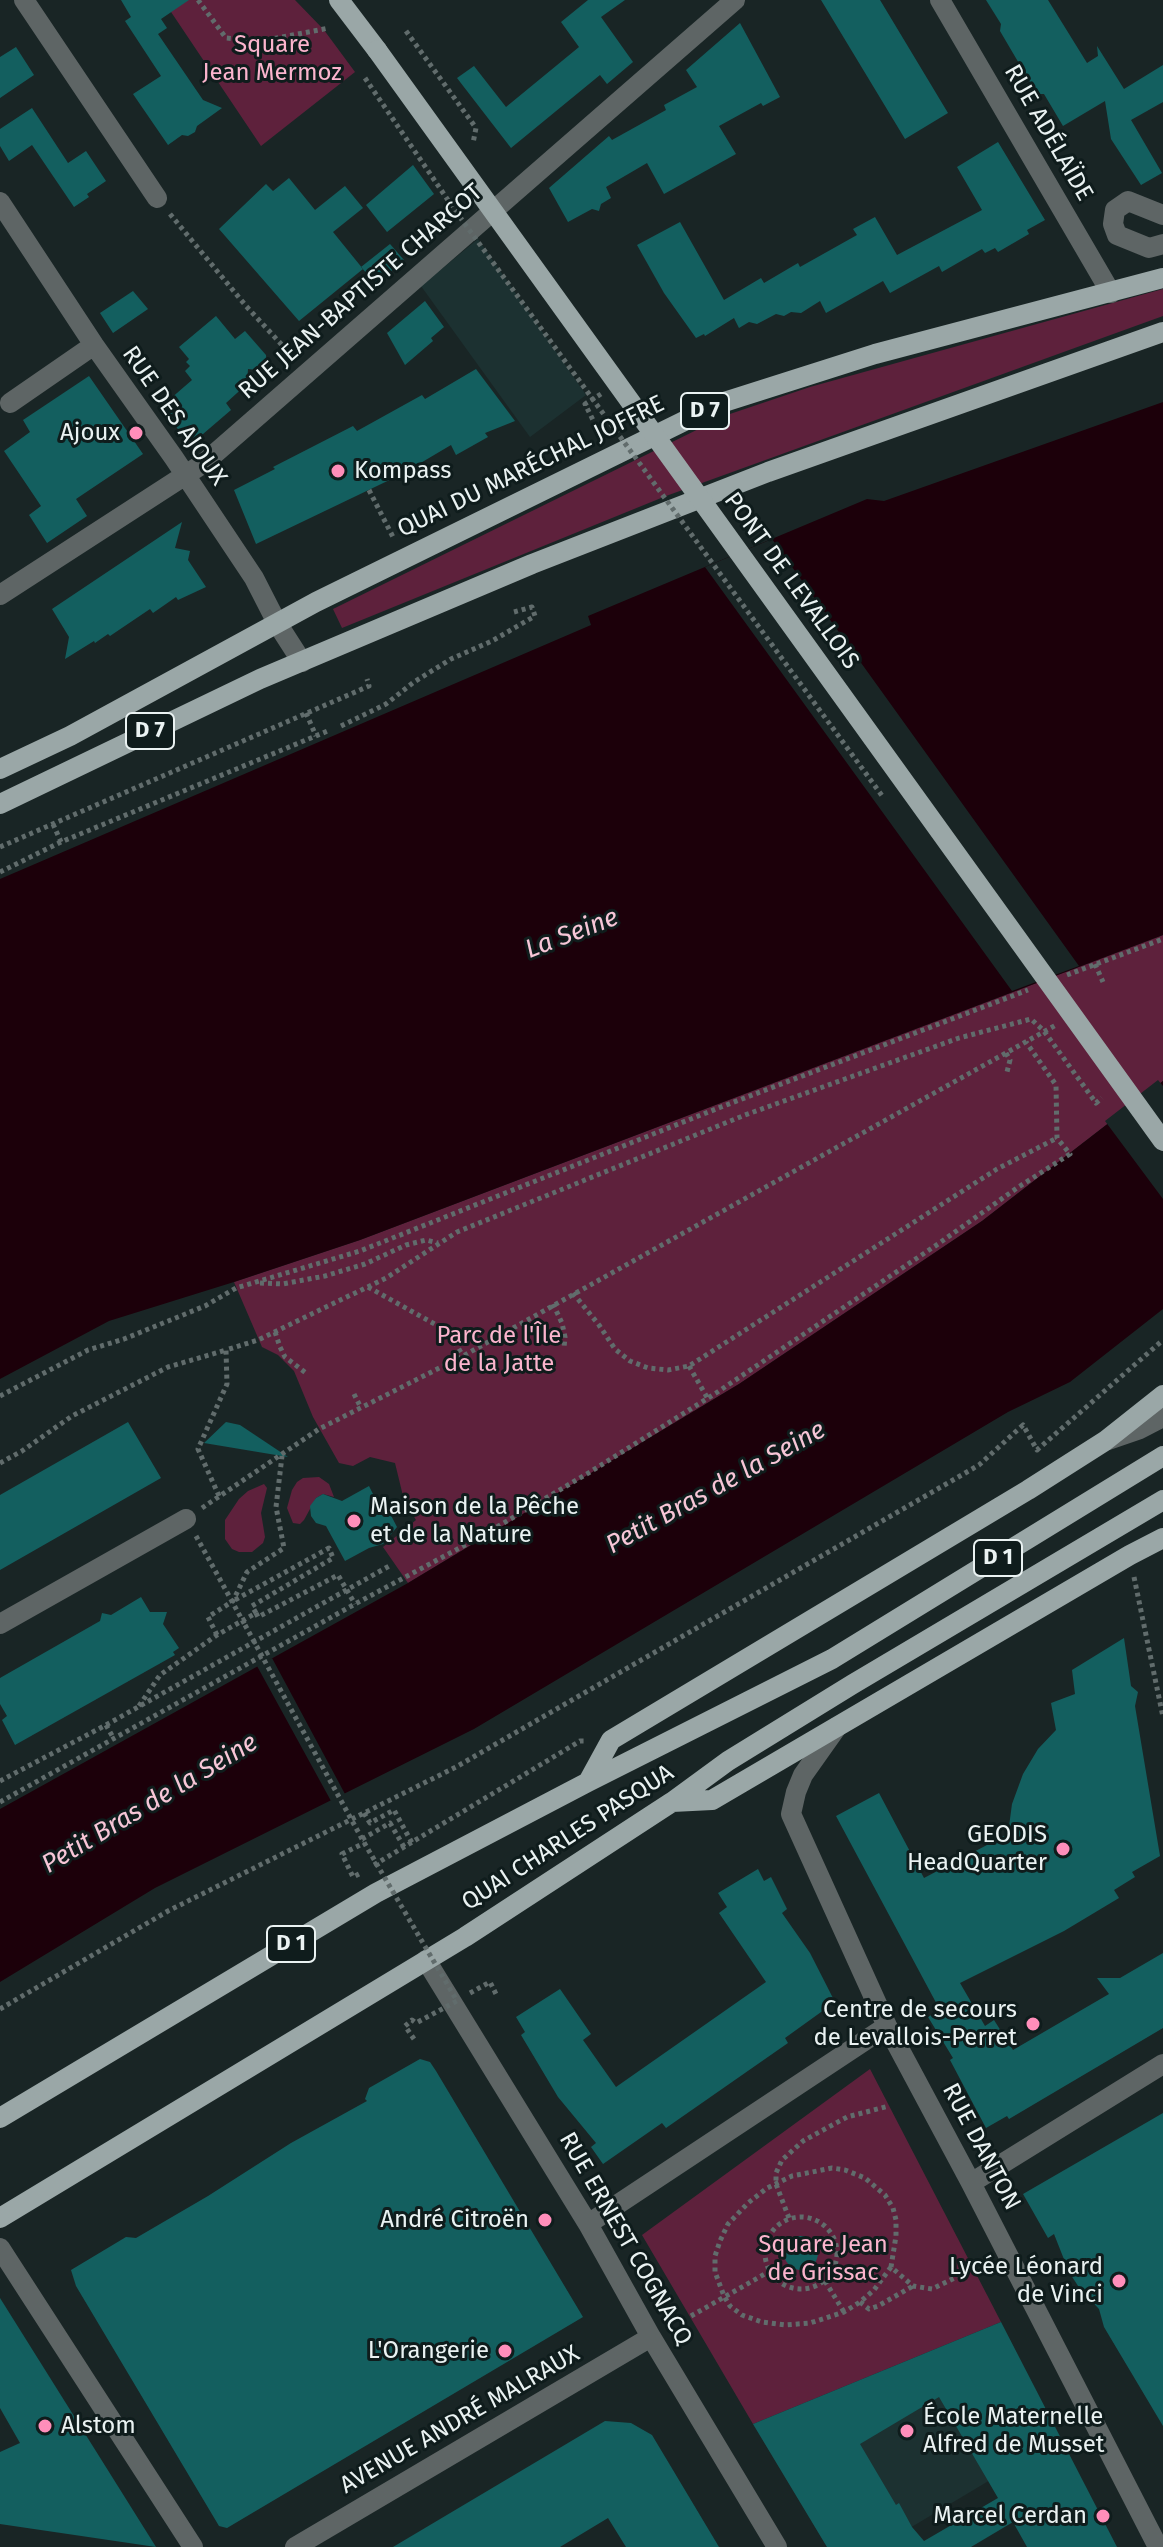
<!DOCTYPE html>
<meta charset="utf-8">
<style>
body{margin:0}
canvas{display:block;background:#192525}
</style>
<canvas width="1163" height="2547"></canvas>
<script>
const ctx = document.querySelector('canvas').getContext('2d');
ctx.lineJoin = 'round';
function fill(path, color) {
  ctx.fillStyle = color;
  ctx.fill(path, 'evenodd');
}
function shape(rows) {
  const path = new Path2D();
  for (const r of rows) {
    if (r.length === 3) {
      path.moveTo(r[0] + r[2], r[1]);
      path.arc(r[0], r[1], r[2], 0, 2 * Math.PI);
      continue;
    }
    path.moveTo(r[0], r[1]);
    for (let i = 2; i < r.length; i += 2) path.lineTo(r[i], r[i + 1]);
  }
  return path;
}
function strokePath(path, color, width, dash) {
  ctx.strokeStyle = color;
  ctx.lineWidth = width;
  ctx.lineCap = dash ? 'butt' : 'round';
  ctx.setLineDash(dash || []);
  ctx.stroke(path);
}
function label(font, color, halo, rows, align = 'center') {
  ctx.font = font + ' "Fira Sans",sans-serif';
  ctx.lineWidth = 6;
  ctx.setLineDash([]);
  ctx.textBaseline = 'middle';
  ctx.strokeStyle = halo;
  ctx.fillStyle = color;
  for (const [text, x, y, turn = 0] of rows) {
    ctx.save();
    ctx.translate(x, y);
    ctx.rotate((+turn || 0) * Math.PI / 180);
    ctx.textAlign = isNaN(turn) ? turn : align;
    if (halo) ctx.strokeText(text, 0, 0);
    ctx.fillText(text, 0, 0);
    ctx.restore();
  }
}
fill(shape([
 [478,239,586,395,530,437,421,286],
 [1001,2322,1042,2449,878,2547,827,2547,753,2424]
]), '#1c3131');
fill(shape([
 [163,0,295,0,324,30,355,72,261,146],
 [1163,289,1163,316,666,496,342,628,333,609,727,415,810,387],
 [1163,935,1163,1081,982,1221,739,1384,408,1583,383,1547,416,1520,404,1500,395,1463,370,1457,353,1466,339,1463,313,1417,294,1371,278,1355,262,1347,234,1282,360,1240],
 [319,1477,329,1484,334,1497,323,1494,316,1498,304,1520,300,1524,293,1523,287,1508,292,1490,297,1482,303,1478],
 [264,1484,267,1488,261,1513,265,1537,263,1543,252,1552,239,1552,232,1549,225,1539,225,1520,239,1499,248,1491],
 [870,2069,1001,2322,753,2424,642,2235]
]), '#5e213c');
fill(shape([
 [1163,402,1163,935,360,1240,234,1282,109,1321,0,1379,0,879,591,625,588,616,867,499,884,501],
 [1163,1081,1163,1309,1070,1382,1008,1412,474,1729,155,1888,0,1982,0,1809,408,1583,739,1384,982,1221]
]), '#1c000a');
fill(shape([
 [772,539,1079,966,1012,991,705,567],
 [1158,1080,1163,1086,1163,1199,1105,1121],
 [272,1658,345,1794,331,1801,257,1666]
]), '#192525');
fill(shape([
 [121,0,189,0,161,19,167,28,158,34,203,100,222,108,197,126,195,132,188,136,182,135,168,145,133,94,161,76,125,21,131,17],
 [588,0,625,0,601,17,633,62,607,84,600,75,511,148,457,78,474,66,506,107,579,47,561,22],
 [821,0,880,0,948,113,905,139],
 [986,0,1048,0,1087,63,1098,56,1097,46,1124,89,1163,65,1163,102,1131,120,1162,173,1141,185,1111,139,1105,101,1063,126,1044,94,1037,94,1000,31,1001,24],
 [740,23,780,97,763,106,761,103,719,126,736,154,664,194,647,163,606,187,611,198,601,204,599,211,592,209,568,222,549,188,609,136,612,140,666,110,664,105,697,87,686,70],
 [16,47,34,75,0,98,0,57],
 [32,108,68,163,86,151,106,181,87,194,89,197,74,207,32,145,9,161,0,146,0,129],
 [998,142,1045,220,1027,230,1029,234,998,252,995,248,985,253,982,249,942,272,939,266,890,293,883,281,826,313,820,301,801,313,791,312,784,316,776,314,757,324,749,322,739,328,734,318,705,336,704,334,696,338,664,293,637,245,680,222,724,300,761,278,764,283,798,263,800,267,857,235,853,229,875,217,897,255,982,210,957,167],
 [413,165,434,194,387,232,366,205],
 [289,178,315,210,345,186,363,208,333,232,363,269,299,321,219,229,266,184,273,191],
 [390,244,404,260,376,284,361,267],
 [133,291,148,309,113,333,100,313],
 [425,301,444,327,431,338,433,341,405,365,387,333],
 [216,316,235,339,245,331,266,355,267,371,248,369,247,384,226,403,231,410,196,440,184,438,162,406,192,380,185,371,190,366,186,362,189,359,179,347],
 [476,369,515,421,485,433,488,437,456,455,451,445,402,474,256,544,234,490,275,469,273,467,353,426,357,431,422,395,425,399],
 [89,376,143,454,76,499,87,516,47,543,29,515,41,506,4,451,30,432,23,420],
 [182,522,175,548,190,551,188,560,206,587,178,600,176,597,153,613,150,609,110,636,108,634,95,643,94,641,65,659,69,637,52,609],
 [128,1422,161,1478,0,1570,0,1495],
 [226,1422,240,1425,288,1457,204,1443],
 [369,1486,376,1500,384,1502,397,1527,383,1544,369,1548,345,1561,326,1526,316,1523,311,1516,310,1506,316,1498,323,1494,342,1501],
 [141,1597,150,1612,167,1612,163,1624,179,1648,173,1652,175,1655,15,1745,2,1720,7,1716,0,1704,0,1678,100,1621,102,1613,111,1615],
 [1124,1638,1131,1686,1138,1692,1135,1706,1160,1856,1132,1872,1135,1877,1114,1890,1119,1898,1064,1931,960,1983,985,2026,994,2020,1013,2050,1109,1994,1097,1978,1120,1978,1163,1953,1163,2028,1009,2119,1007,2116,986,2128,950,2060,953,2058,928,2017,940,2010,836,1816,879,1793,924,1878,1008,1834,1012,1804,1023,1774,1038,1749,1056,1730,1051,1703,1075,1694,1072,1670],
 [758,1869,764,1881,771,1877,787,1909,782,1913,810,1953,835,2002,785,2038,788,2043,666,2128,662,2123,603,2164,591,2147,596,2143,558,2097,521,2035,525,2032,516,2017,560,1989,591,2034,583,2040,616,2087,766,1982,719,1913,727,1907,718,1893],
 [420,2059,430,2062,436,2071,583,2317,227,2528,219,2526,76,2286,71,2270,126,2237,136,2238,208,2196,291,2143,367,2101,365,2099,369,2088],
 [1163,2113,1163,2426,1104,2327,1099,2309,1080,2289,1069,2272,1054,2234,1048,2238,1023,2194],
 [801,2253,17],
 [0,2298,156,2547,0,2524,0,2452,20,2443,0,2408],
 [1001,2322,1117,2547,1027,2547,1013,2522,971,2547,827,2547,753,2424],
 [939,2397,998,2498,924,2541,912,2527,899,2503,896,2505,860,2444],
 [605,2421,631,2423,652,2435,719,2547,626,2547,608,2518,560,2547,393,2547]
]), '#135f5f');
strokePath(shape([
 [198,0,226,38,261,41,329,28],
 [406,31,476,128,473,143],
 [170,214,246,306,294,358],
 [601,394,585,404,597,428,609,420],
 [369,490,394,539],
 [306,713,316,736],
 [341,726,386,704,414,682,451,659,492,641,535,616,532,607,514,612],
 [53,824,61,842],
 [0,847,369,686,367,679],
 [0,872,61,842,330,730],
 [1095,964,1103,982],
 [1067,975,1163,939],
 [1006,1053,1010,1060,1007,1072],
 [260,1283,283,1284,325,1276,365,1264,406,1245,426,1240,438,1243],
 [368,1287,449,1332,463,1356],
 [573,1293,599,1325,615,1349,630,1361,648,1368,668,1370,689,1366,997,1169,1057,1138],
 [553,1304,562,1323,565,1337,564,1348],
 [275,1332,280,1347,285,1357,306,1373],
 [689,1366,708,1399],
 [354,1394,361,1408],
 [0,1396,88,1350,124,1339,205,1306,236,1288,360,1251,721,1107,1028,990],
 [0,1463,22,1451,72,1416,168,1367,226,1350],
 [219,1496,198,1449,227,1384,226,1350,258,1340,386,1278,457,1232,745,1115,959,1038,1031,1019,1044,1031,1096,1103,1102,1098],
 [202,1508,319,1429,463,1356,1056,1025],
 [196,1536,245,1625],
 [1134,1577,1163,1717],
 [256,1613,258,1617,338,1575,355,1604],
 [217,1635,208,1617,233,1601,247,1572,284,1548,276,1507,282,1456],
 [139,1706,160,1675,217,1635,256,1613,252,1606,333,1558,329,1548,233,1601],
 [106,1725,114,1739],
 [0,1781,106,1725,391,1565],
 [0,1802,355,1604,480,1537,590,1472,716,1393,938,1244,1017,1188,1070,1154,1057,1138,1056,1085,1026,1042],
 [364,1813,370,1823,394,1810,412,1843],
 [362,1839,390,1823,404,1847],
 [374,1865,580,1741,586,1741],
 [359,1874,353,1877,342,1854,364,1843],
 [470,1993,490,1982,496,1994],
 [0,2009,168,1911,456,1767,979,1465,1023,1425,1037,1450,1163,1340],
 [414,2039,405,2026,412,2020,416,2023],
 [801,2253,36],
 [789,2218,776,2184,776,2173,782,2160,803,2141,847,2117,889,2106],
 [891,2267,874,2290,860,2302,844,2312,810,2323,786,2325,762,2322,742,2315,730,2306,724,2296,715,2272,715,2256,720,2241,728,2224,748,2203,767,2188,792,2176,832,2168,845,2170,865,2178,885,2195,893,2208,896,2220,896,2236,891,2267,913,2286,932,2289,973,2269],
 [825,2281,844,2312],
 [860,2302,869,2309,878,2306,913,2286],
 [691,2316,770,2271]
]), '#616c6c', 5, [4, 4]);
strokePath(shape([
 [24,0,157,198],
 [940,0,1111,293],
 [0,202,94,345,174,458,254,578,277,623,302,662],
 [1163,215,1128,201,1115,210,1113,224,1117,235,1149,248,1163,244],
 [10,403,94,345],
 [0,595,204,463,735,0],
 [1108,1440,1140,1429,1163,1417],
 [0,1624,186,1519],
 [837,1727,803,1775,796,1792,791,1814,887,2026,971,2183,1158,2547],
 [426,1960,588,2224,651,2337,777,2547],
 [971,2183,1163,2064],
 [588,2224,887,2026],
 [0,2248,193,2547],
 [295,2547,651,2337]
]), '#5e6565', 20);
strokePath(shape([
 [339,0,377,50],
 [0,769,70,736,316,602,721,403,875,354,1163,278],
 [0,804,260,679,532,564,768,472,1163,332],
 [588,1782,611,1740,1028,1490,1105,1441,1163,1395],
 [672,1802,712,1800,1130,1555,1163,1538],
 [0,2118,376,1893,588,1782,832,1659,1163,1456],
 [0,2218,465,1937,672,1802,728,1761,853,1684,1163,1500]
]), '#9aa7a7', 20);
strokePath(shape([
 [365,78,454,209,883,797],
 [245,1625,362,1839,457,2001,416,2023]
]), '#616c6c', 5, [4, 4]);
strokePath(shape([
 [377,50,1163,1141]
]), '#9aa7a7', 20);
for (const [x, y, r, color] of [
 [136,433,8,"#ff8eba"],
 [338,471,8,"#ff8eba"],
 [354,1521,8,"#ff8eba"],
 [1063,1849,8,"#ff8eba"],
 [1033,2024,8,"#ff8eba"],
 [545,2220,8,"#ff8eba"],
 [1119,2281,8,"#ff8eba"],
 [505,2351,8,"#ff8eba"],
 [45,2426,8,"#ff8eba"],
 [907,2431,8,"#ff8eba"],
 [1103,2516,8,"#ff8eba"]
]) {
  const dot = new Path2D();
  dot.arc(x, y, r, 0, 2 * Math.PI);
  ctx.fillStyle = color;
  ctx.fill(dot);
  strokePath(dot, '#0f1c1c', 3);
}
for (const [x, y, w] of [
 [705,411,48],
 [150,731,48],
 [998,1558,48],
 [291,1944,48]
]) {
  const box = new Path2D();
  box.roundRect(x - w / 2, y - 18, w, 36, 6);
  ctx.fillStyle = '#0f1c1c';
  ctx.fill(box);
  strokePath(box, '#eaf2f2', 2);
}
label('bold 22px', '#eaf2f2', null, [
 ["D 7",705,411],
 ["D 7",150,731],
 ["D 1",998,1558],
 ["D 1",291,1944]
]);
label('24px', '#fbb4cd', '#0f1c1c', [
 ["Square",272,45],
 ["Jean Mermoz",272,73],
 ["Parc de l'Île",499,1336],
 ["de la Jatte",499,1364],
 ["Square Jean",823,2245],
 ["de Grissac",823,2273]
]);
label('24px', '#eaf2f2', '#0f1c1c', [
 ["RUE ADÉLAÏDE",1048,133,60],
 ["RUE JEAN-BAPTISTE CHARCOT",361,292,-41],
 ["RUE DES AJOUX",174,416,55],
 ["QUAI DU MARÉCHAL JOFFRE",531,467,-26],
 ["PONT DE LEVALLOIS",791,581,54],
 ["QUAI CHARLES PASQUA",568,1838,-33],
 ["RUE DANTON",981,2147,62],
 ["RUE ERNEST COGNACQ",625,2239,60],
 ["AVENUE ANDRÉ MALRAUX",460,2420,-30]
]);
label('24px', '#eaf2f2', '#0f1c1c', [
 ["Ajoux",120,433],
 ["Kompass",354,471,"left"],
 ["Maison de la Pêche",370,1507,"left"],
 ["et de la Nature",370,1535,"left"],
 ["GEODIS",1047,1835],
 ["HeadQuarter",1047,1863],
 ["Centre de secours",1017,2010],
 ["de Levallois-Perret",1017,2038],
 ["André Citroën",529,2220],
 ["Lycée Léonard",1103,2267],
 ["de Vinci",1103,2295],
 ["L'Orangerie",489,2351],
 ["École Maternelle",923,2417,"left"],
 ["Alfred de Musset",923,2445,"left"],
 ["Alstom",61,2426,"left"],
 ["Marcel Cerdan",1087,2516]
], 'right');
label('italic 26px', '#f7c6d7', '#0f1c1c', [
 ["La Seine",572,934,-21],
 ["Petit Bras de la Seine",716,1488,-29],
 ["Petit Bras de la Seine",150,1804,-31]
]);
</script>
